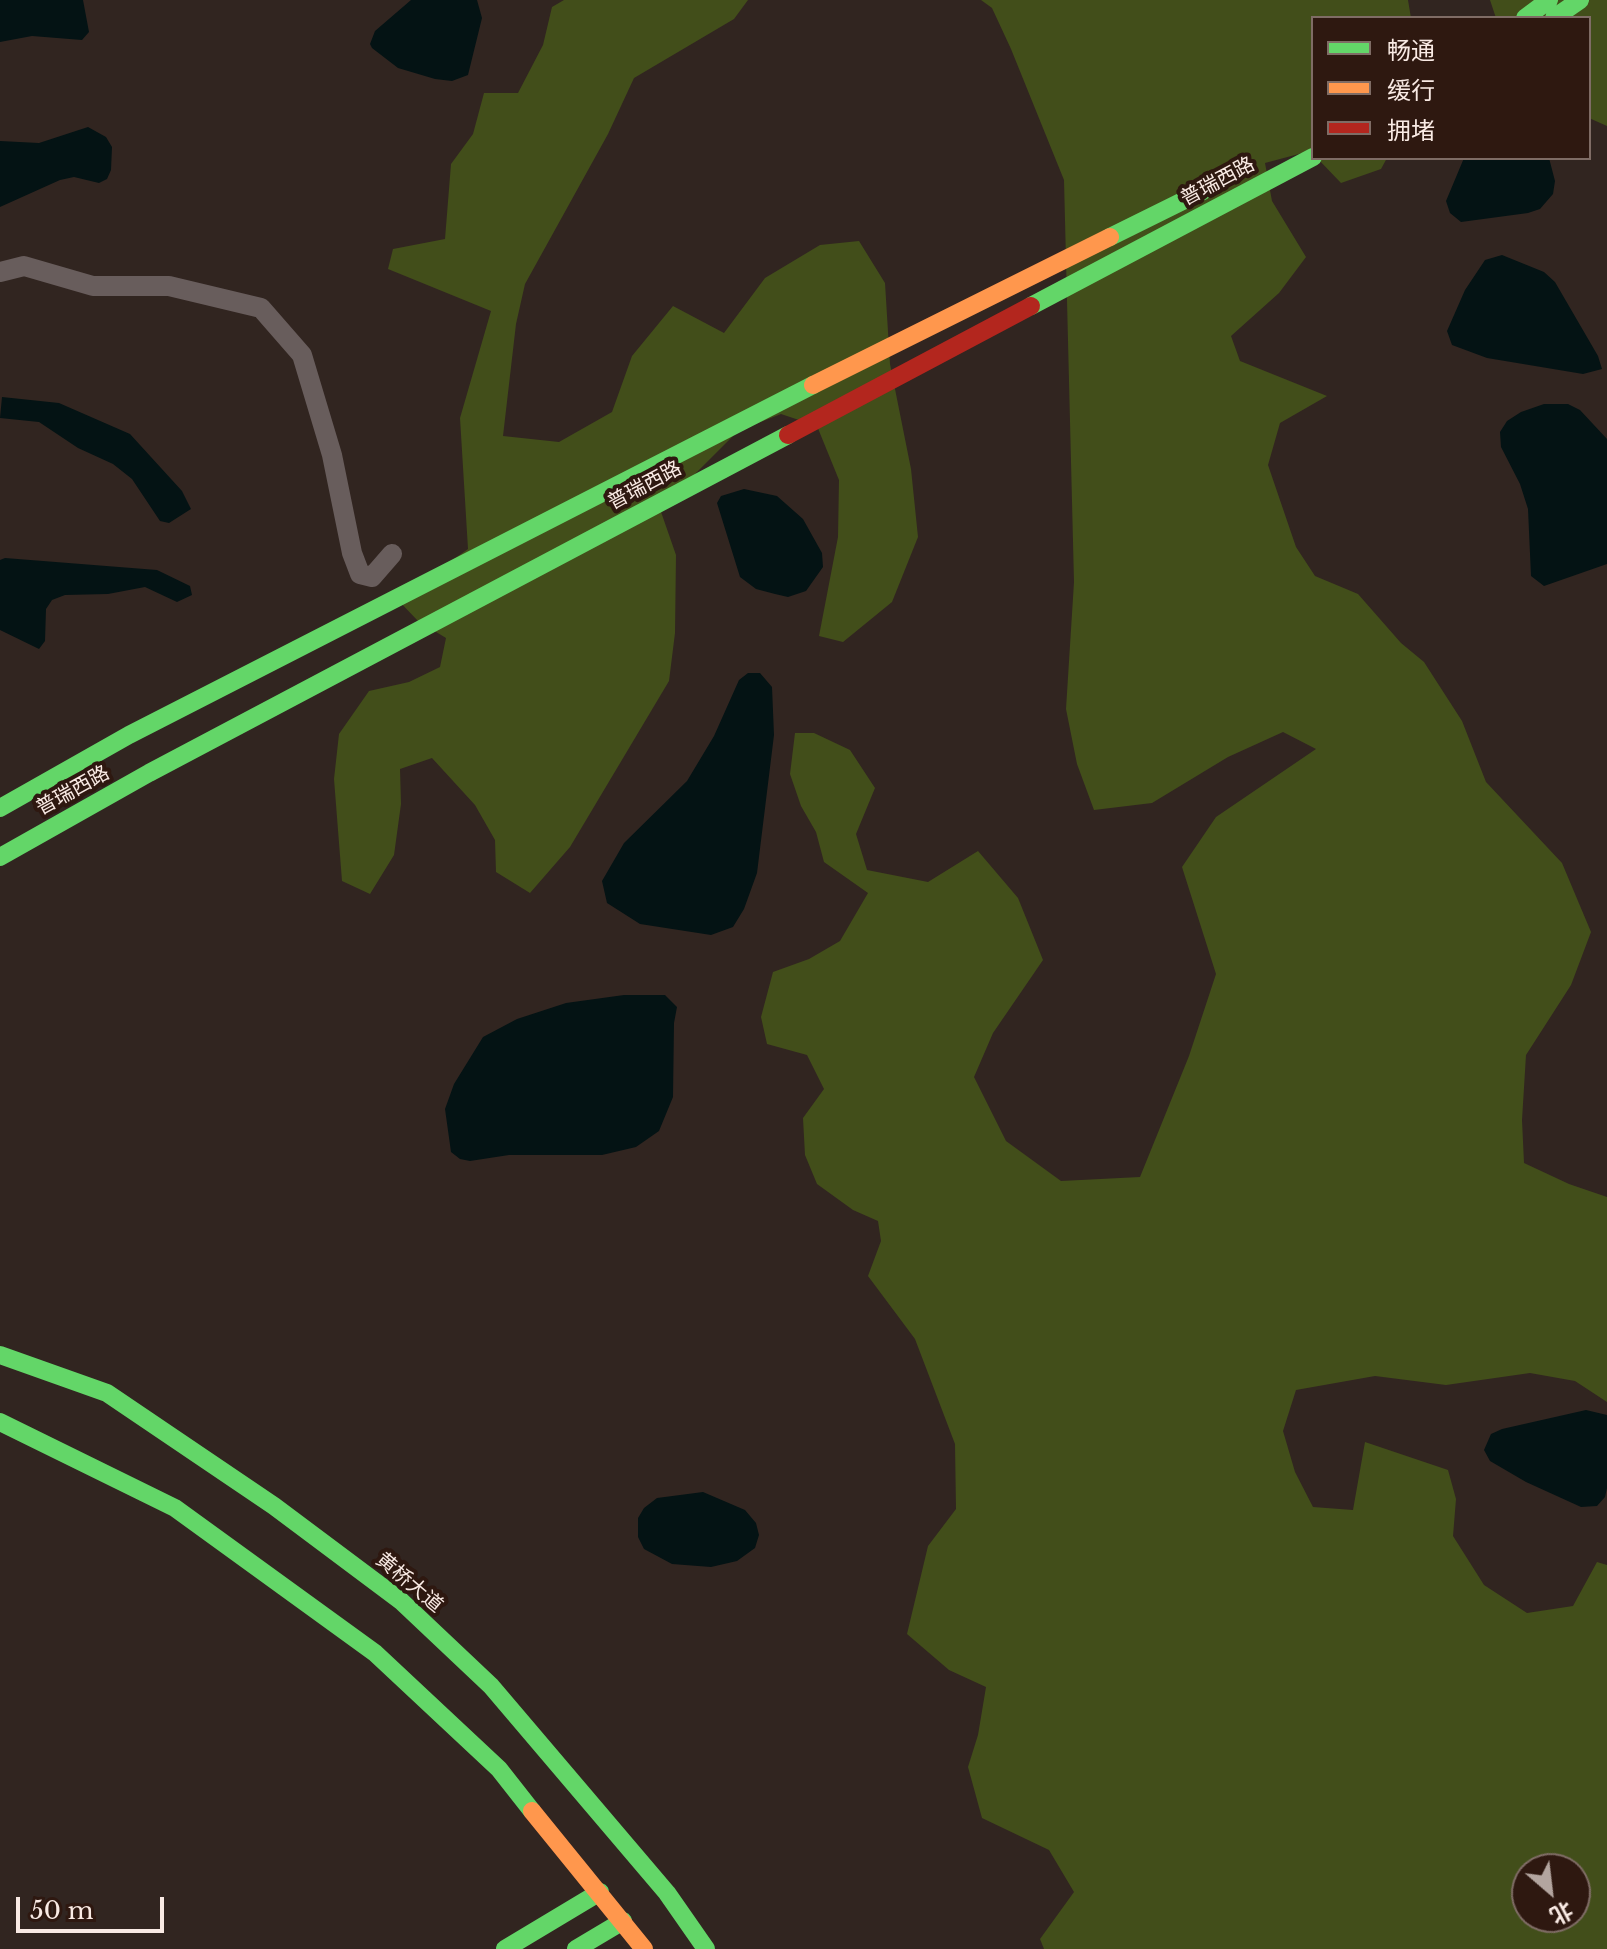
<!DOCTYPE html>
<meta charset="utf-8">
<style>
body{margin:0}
#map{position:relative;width:1607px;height:1949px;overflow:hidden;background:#312520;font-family:"Libre Baskerville","Noto Sans SC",serif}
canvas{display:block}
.legend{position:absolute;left:1311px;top:16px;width:280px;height:144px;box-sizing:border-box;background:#2e1810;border:2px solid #7f6c65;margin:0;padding:10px 14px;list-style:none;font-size:24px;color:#f9eae4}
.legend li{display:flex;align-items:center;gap:16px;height:40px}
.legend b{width:40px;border:2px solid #7f6c65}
.north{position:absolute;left:1511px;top:1853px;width:80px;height:80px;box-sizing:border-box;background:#2e1810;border:2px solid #7f6c65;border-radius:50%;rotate:152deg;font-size:22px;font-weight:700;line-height:32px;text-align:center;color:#f9eae4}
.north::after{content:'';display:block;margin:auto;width:28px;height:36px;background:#b3a59f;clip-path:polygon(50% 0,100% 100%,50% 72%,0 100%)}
.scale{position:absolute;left:16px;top:1897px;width:148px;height:36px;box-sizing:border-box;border:4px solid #f9eae4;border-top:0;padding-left:10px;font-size:24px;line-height:28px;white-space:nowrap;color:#f9eae4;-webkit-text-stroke:6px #2e1810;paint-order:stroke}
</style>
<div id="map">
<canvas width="1607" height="1949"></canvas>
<ul class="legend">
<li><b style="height:10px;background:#63d668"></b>畅通</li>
<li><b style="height:10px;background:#ff974d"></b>缓行</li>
<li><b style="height:10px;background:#b3261e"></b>拥堵</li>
</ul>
<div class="north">北</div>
<div class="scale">50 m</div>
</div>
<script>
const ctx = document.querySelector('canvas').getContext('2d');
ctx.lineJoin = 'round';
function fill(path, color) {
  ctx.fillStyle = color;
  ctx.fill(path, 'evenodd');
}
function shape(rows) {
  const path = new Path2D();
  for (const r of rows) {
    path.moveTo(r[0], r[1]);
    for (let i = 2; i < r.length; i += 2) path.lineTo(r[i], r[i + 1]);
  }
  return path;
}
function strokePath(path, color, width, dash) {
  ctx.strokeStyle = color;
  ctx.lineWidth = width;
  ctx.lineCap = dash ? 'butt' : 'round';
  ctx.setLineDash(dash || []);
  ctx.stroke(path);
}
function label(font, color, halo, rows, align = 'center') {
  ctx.font = font + ' "Libre Baskerville","Noto Sans SC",serif';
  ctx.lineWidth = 8;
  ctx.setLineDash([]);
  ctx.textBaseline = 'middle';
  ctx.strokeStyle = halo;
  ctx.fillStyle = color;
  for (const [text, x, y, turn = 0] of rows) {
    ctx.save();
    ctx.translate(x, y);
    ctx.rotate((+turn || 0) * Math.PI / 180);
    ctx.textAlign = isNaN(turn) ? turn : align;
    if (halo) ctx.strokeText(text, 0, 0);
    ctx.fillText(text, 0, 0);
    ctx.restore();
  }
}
fill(shape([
 [564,0,748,0,734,19,634,78,608,134,525,284,516,324,503,436,559,442,612,412,632,356,673,306,724,333,765,278,820,245,859,241,885,283,890,364,911,469,918,537,892,602,843,642,819,636,838,537,839,480,817,426,781,414,738,431,660,509,676,555,675,633,669,681,570,847,530,893,496,872,495,840,475,805,432,758,400,769,401,804,394,855,370,894,342,881,334,779,339,734,369,691,409,682,440,667,446,638,418,621,397,599,468,549,460,418,491,311,388,269,393,249,445,239,451,164,473,134,484,93,518,93,543,45,552,7],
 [981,0,1408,0,1411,18,1313,18,1313,153,1310,151,1265,163,1272,201,1306,257,1279,293,1231,336,1240,361,1327,396,1280,423,1268,465,1296,547,1315,576,1358,594,1401,643,1424,662,1462,721,1486,782,1562,863,1591,932,1571,985,1526,1055,1522,1120,1524,1163,1569,1184,1607,1197,1607,1402,1575,1381,1530,1373,1446,1385,1375,1376,1296,1390,1283,1431,1295,1472,1313,1507,1353,1510,1365,1442,1448,1470,1456,1499,1453,1536,1484,1585,1527,1613,1573,1606,1597,1562,1607,1565,1607,1949,1044,1949,1040,1939,1074,1892,1049,1850,982,1818,968,1767,978,1735,986,1687,949,1670,907,1634,928,1546,956,1509,955,1444,915,1339,868,1276,881,1241,878,1221,853,1210,817,1184,805,1155,803,1118,824,1089,807,1055,767,1044,761,1017,773,972,809,959,840,941,868,893,824,862,816,832,801,806,790,774,795,733,814,733,850,750,875,788,856,834,867,870,928,882,978,851,1018,898,1043,960,993,1033,974,1077,1006,1141,1061,1181,1140,1177,1189,1056,1216,974,1182,867,1216,817,1316,749,1283,732,1228,757,1152,803,1094,810,1077,764,1066,709,1074,582,1064,180,1011,49,992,8],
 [1527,1869,1575,1869,1575,1917,1527,1917],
 [1490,0,1607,0,1607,126,1589,118,1589,18,1496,18],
 [1317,158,1387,158,1381,169,1341,183]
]), '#424e1a');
fill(shape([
 [0,0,83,0,89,32,82,40,32,36,0,42],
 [411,0,477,0,482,18,468,75,452,81,435,79,398,68,372,48,370,44,375,31],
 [88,127,106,137,112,147,111,170,107,179,99,183,74,177,60,180,0,207,0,141,39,143],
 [1464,158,1549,158,1555,181,1553,194,1540,209,1528,213,1461,222,1450,213,1446,201],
 [1502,255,1544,272,1555,282,1598,356,1602,369,1583,374,1487,358,1452,345,1447,331,1465,290,1485,260],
 [2,397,59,403,130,434,182,491,191,509,169,523,160,521,132,479,113,464,78,448,39,422,0,418],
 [1544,404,1568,404,1580,410,1607,439,1607,564,1544,586,1531,576,1528,509,1520,484,1501,447,1500,432,1507,421,1521,412],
 [744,489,777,496,803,519,822,553,823,567,806,591,788,597,775,594,756,589,740,577,717,503,721,496],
 [5,558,157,570,190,586,192,595,177,602,145,587,108,594,65,595,52,600,46,609,45,641,39,649,0,630,0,560],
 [748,673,760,673,772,687,774,735,757,873,744,909,733,927,711,935,640,924,607,903,602,881,624,843,687,781,714,736,739,680],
 [624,995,665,995,677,1007,674,1023,673,1097,659,1131,636,1147,602,1155,509,1155,470,1161,460,1159,451,1152,445,1109,454,1084,483,1037,517,1019,566,1003],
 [1586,1410,1607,1415,1607,1488,1605,1497,1597,1506,1581,1507,1526,1482,1490,1461,1484,1450,1491,1434,1502,1429],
 [703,1492,745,1510,756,1523,759,1535,755,1548,737,1561,711,1567,672,1564,644,1549,638,1537,638,1518,644,1508,657,1498]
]), '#041314');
strokePath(shape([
 [0,272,24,266,93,286,169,286,261,308,302,355,332,455,352,553,360,574,372,577,392,554]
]), '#685d5c', 20);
strokePath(shape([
 [1525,18,1549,0],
 [1554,18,1580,0],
 [1110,237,1203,191],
 [1031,306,1313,157],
 [0,808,129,735,813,385],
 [0,857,149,773,788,435],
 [0,1355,107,1393,274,1506,401,1601,491,1686,667,1893,706,1949],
 [0,1422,175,1508,375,1653,499,1769,532,1811],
 [505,1949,600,1892],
 [576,1949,623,1921]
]), '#63d668', 18);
strokePath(shape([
 [813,385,1110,237],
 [532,1811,644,1949]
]), '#ff974d', 18);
strokePath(shape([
 [788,435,1031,306]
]), '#b3261e', 18);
label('20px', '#f9eae4', '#2e1810', [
 ["普瑞西路",1218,182,-28],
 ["普瑞西路",645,486,-28],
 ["普瑞西路",73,791,-29],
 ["黄桥大道",409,1583,40]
]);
</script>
